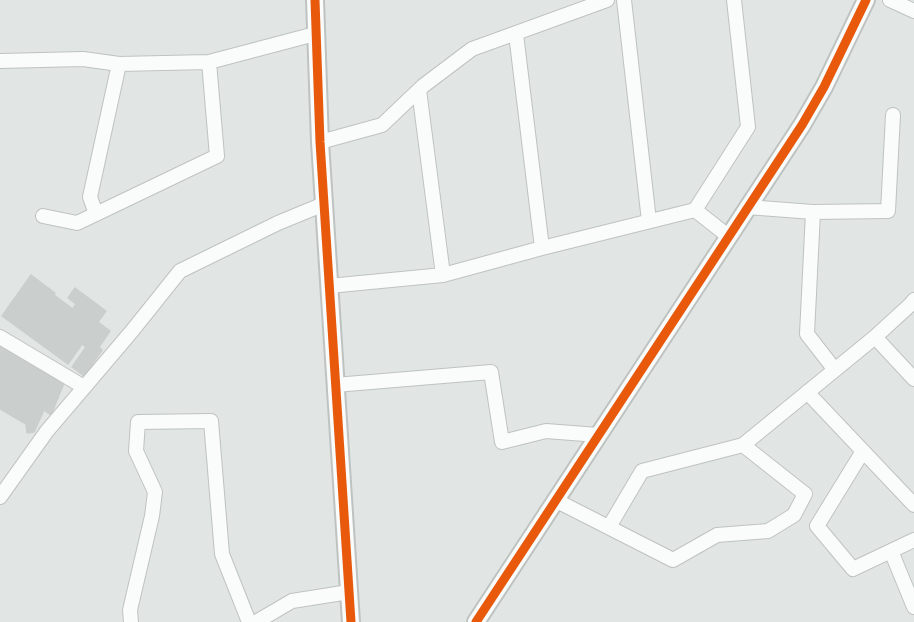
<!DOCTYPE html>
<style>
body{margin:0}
canvas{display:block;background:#e1e6e4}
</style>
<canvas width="914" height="622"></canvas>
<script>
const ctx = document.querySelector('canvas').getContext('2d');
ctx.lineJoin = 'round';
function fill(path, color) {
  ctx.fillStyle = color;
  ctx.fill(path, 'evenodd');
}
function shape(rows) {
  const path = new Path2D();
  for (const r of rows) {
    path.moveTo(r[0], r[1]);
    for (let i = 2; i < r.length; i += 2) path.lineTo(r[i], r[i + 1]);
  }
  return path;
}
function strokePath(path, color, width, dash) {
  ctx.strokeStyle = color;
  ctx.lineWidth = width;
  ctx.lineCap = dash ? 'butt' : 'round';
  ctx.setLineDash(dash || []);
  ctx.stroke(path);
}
const building = shape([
 [31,275,55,293,54,295,73,309,76,304,68,298,75,288,106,311,98,322,110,331,99,347,102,350,84,376,72,367,86,347,82,344,68,364,2,316,31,275],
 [0,347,64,383,51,415,44,410,34,432,27,433,26,424,0,409,0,347]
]);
fill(building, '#cacecd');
strokePath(building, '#cacfcd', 1.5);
const minor = shape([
 [624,0,649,221],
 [890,0,914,11],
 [516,34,542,248],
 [0,61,83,59,119,64,209,62,315,34],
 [119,64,90,197,96,214,217,156,209,62],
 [419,90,443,275],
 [320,142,382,125,423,86,472,49,607,0],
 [747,207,813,212,888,211,893,115],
 [695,210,748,127,734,0],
 [813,212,807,334,835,370],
 [43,216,77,223,96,214],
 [329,286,443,275,542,248,695,210,728,236],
 [0,337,84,387],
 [875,337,914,379],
 [335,385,491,372,502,442,546,431,598,435],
 [807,392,914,505],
 [863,451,817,526,853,569,914,540],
 [0,497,47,431,132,331,180,271,278,223,324,204],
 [555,500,673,560,717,535,768,531,794,515,805,494,743,445],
 [609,527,642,471,743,445,875,337,910,305,914,300],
 [891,551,914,607],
 [131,622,130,610,152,516,155,492,136,451,138,422,211,421,222,554,249,622],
 [256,622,292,601,349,592]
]);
const tertiary = shape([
 [315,0,320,142,351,622],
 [476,622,802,125,824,87,866,0]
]);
strokePath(minor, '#bec3c1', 16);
strokePath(tertiary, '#bec3c1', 20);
strokePath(minor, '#fafbfb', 14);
strokePath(tertiary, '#fafbfb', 16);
strokePath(shape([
 [315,0,320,142,351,622],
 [476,622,802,125,824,87,866,0]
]), '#e8590c', 9);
</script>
